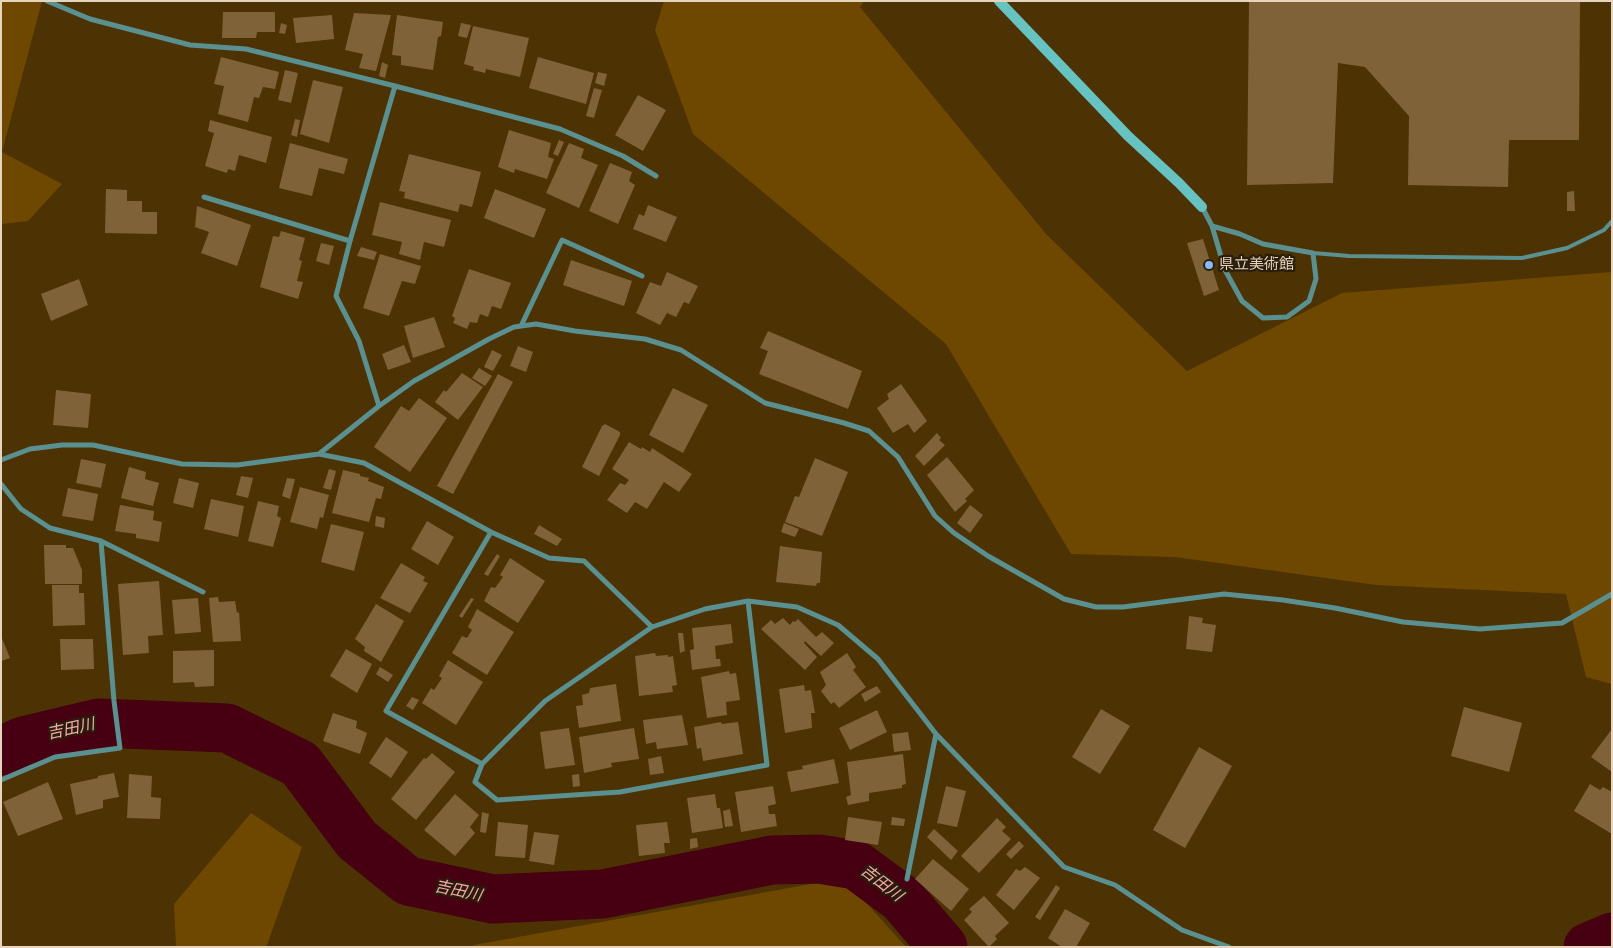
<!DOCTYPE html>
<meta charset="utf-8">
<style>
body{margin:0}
#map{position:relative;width:1613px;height:948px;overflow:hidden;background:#4d3204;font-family:"Nunito Sans",sans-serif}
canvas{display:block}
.frame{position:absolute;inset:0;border:2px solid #e5d4be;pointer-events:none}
</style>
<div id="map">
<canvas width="1613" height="948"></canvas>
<div class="frame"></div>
</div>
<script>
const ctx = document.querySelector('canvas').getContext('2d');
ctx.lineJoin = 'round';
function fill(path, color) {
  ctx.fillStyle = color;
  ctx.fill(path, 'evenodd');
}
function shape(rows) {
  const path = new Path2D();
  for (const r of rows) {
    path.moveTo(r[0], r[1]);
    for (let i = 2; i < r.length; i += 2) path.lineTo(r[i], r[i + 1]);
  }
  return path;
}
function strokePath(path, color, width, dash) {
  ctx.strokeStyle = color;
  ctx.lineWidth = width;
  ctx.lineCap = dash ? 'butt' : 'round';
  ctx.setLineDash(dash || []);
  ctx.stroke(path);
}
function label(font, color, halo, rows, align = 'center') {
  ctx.font = font + ' "Nunito Sans","Noto Sans JP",sans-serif';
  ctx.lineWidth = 4.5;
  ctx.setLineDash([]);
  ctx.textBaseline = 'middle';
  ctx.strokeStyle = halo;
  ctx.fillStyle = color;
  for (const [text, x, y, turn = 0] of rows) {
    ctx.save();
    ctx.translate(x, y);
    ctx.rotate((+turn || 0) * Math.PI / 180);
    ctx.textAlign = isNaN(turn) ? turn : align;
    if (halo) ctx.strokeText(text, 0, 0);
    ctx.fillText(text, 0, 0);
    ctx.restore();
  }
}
fill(shape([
 [1,1,42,1,2,152,62,184,28,221,1,224],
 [664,1,864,1,860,7,1046,234,1187,371,1342,293,1612,272,1612,684,1586,677,1566,594,1376,585,1175,557,1071,554,946,344,693,134,655,30],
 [251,813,302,847,267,945,267,947,176,947,174,904],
 [844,878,906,947,471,947,474,945]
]), '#6f4800');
strokePath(shape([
 [1,751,23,741,98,723,227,728,300,764,357,840,408,881,493,899,603,894,772,860,819,859,856,865,902,899,943,947],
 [1588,947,1612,937]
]), '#460011', 49);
fill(shape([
 [1249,1,1580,1,1579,140,1509,140,1508,187,1408,185,1409,116,1365,67,1338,63,1333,183,1247,185],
 [223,12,275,12,275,32,257,32,256,38,222,38],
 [354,13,391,15,376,71,359,68,363,54,345,50],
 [332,15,334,39,296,43,293,18],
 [397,15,443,22,441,36,438,37,433,70,401,65,401,56,392,55],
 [281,23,287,25,285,34,279,33],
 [461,23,471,25,467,38,458,36],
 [473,26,529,38,520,77,486,69,485,73,473,70,474,67,464,64],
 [221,57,279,72,275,89,263,87,259,98,254,97,248,122,218,114,224,86,214,84],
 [538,57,594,73,586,104,529,88],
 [382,62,388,65,385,78,379,76],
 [285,70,298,73,291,103,278,100],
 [598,72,607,74,604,86,595,83],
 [313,80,343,87,329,143,300,134],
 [594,88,602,90,594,118,586,116],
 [638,95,666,110,643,151,615,135],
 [295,119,300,120,297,137,291,135],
 [210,120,272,137,266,163,239,155,235,171,228,169,227,173,205,166,214,133,208,131],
 [509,130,551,143,548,157,554,159,547,179,515,169,514,173,498,167],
 [559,140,564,142,558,156,553,154],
 [290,143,348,159,344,174,319,168,312,196,279,188],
 [569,143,584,149,581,158,598,165,579,208,546,193],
 [409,154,481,172,472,207,460,204,458,212,404,198,405,192,399,191],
 [610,163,632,172,629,181,635,185,618,224,589,211],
 [106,189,127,190,127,201,142,201,142,212,157,212,157,234,105,233],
 [495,189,546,209,534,238,484,218],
 [1574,191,1575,211,1567,211,1567,192],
 [380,202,451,220,444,247,424,242,420,260,399,254,402,242,372,235],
 [648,205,677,217,666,242,633,229,639,214,644,216],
 [197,206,251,225,237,266,201,253,209,232,195,227],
 [281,231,305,238,299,260,302,261,297,281,303,282,298,299,260,287,273,236,279,237],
 [1203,239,1219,290,1204,296,1187,243],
 [321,243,334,246,329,265,316,261],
 [361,247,377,252,374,260,357,256],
 [380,254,421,266,415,284,402,281,389,316,363,308],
 [571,260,632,281,624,306,563,285],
 [469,269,511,283,501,309,492,306,488,317,480,314,477,323,470,322,467,329,453,323,455,318,452,316],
 [667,272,698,286,689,304,684,302,676,317,667,313,660,325,636,313,650,282,661,286],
 [79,279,88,305,51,321,41,294],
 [434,317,445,347,413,358,404,326],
 [768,331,862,371,848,409,759,374,768,351,760,348],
 [404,345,411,362,388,370,382,354],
 [518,346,533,352,526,372,510,366],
 [492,350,502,355,493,371,484,367],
 [479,368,492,376,485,386,472,378],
 [462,373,483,387,458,420,435,402,444,390,446,392],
 [498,374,513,382,453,494,437,486],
 [901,384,927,421,914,433,908,424,893,433,877,408,889,399,887,394],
 [673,388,708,405,683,453,649,435],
 [56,390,91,394,88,428,53,425],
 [419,398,447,418,410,472,374,447,401,406,409,411],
 [605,424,620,432,620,435,599,476,582,467,602,426],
 [937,433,941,438,939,440,945,445,924,466,915,456],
 [629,442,641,449,642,447,650,452,652,448,692,474,679,492,664,482,647,509,635,502,627,513,607,500,620,483,625,485,629,480,612,469],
 [947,457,974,490,965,499,967,501,955,512,927,475],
 [815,458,848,472,822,536,785,522,795,496,799,497],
 [81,459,106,464,101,488,76,483],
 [129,467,146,472,145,479,159,483,153,506,121,498],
 [329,469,336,471,331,490,323,488],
 [343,470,360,474,360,476,369,478,368,481,384,487,381,499,376,498,369,522,332,513],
 [241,476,253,478,248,498,236,495],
 [179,478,199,483,193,508,173,503],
 [287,478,295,479,290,499,282,496],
 [300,487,329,495,323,518,320,517,317,529,290,522],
 [68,488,98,494,93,521,62,516],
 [211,499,244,506,238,537,204,529],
 [258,501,279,506,277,516,281,518,273,547,248,541],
 [120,505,154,511,153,520,162,522,159,542,136,538,136,534,115,531],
 [970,505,983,515,970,533,957,523],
 [376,516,385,518,384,528,375,526],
 [427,521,454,537,438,565,411,549],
 [784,523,799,529,795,537,781,532],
 [331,524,364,532,354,571,321,562],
 [539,525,562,539,557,546,534,534],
 [44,545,66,545,66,548,73,548,82,570,82,584,45,584],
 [780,546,822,552,820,583,817,583,816,586,776,582],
 [497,554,500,556,488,576,484,574],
 [510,558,545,581,518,623,484,601,491,587,495,588,503,577,500,575],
 [401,563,425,577,423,581,428,583,410,613,380,598],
 [159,581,163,635,148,636,149,653,123,655,118,584],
 [52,585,79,585,79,593,84,593,85,625,53,626],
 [218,597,219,602,235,601,237,613,239,612,241,641,213,642,209,598],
 [198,598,201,632,175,634,172,600],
 [471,598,474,599,462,618,459,616],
 [376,604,404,621,381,662,364,651,365,647,355,639],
 [477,609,514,632,487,675,452,653,462,636,467,638,472,630,468,627],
 [1189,616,1203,618,1202,623,1216,625,1212,652,1186,649],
 [783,618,790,625,793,621,795,622,798,619,816,637,822,632,834,643,821,656,805,641,804,643,817,657,805,670,761,629,771,620,775,624],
 [731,624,733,643,715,646,716,659,720,659,721,666,692,670,690,650,694,649,692,628],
 [678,633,683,633,685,651,680,653],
 [1,636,10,658,1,661],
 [60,639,93,639,94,669,61,670],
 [346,649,372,664,357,693,330,676],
 [214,650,214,686,195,687,194,682,173,683,173,651],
 [655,653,656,656,668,655,668,657,673,656,677,685,672,686,673,692,639,696,635,656],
 [847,653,856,667,853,670,866,687,839,708,834,702,831,704,821,691,826,685,820,672],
 [448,660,483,682,456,725,422,703,431,688,434,690,442,678,439,676],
 [380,667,393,675,388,682,376,674],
 [729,671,730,674,736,673,740,700,726,702,727,715,707,718,701,677],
 [616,684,621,721,579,728,576,706,583,705,582,695,589,693,590,688],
 [804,685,805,691,811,690,815,713,811,713,812,728,785,733,779,689],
 [877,686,881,692,865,702,861,694],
 [412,697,419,700,413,710,406,706],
 [1464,707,1522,723,1509,772,1451,756],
 [1101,709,1130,726,1100,774,1072,757],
 [877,710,887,732,850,750,839,728],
 [333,713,357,721,356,728,367,733,360,754,323,741],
 [682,715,688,745,657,749,656,742,646,744,643,720],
 [721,722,722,724,738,722,743,754,703,761,701,748,697,749,694,727],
 [569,728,575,765,545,769,540,732],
 [634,728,639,759,611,763,612,767,584,773,579,737],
 [1612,729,1612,772,1591,757],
 [908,732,911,750,894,752,892,734],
 [386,737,408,752,391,778,369,763],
 [1199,747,1232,766,1185,848,1153,830],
 [432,753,455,772,416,820,391,799,424,758,426,759],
 [903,754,906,784,902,785,902,788,869,793,869,801,848,805,846,797,851,795,847,762],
 [661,756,664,773,650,775,648,759],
 [834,759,839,783,791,792,787,772,803,769,802,766],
 [114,773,119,797,103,800,103,808,76,815,70,784,98,778,98,776],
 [129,774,152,776,151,797,161,798,160,819,127,818],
 [579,774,580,786,573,787,572,775],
 [48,782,63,819,18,836,3,802],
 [1590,784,1600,790,1603,787,1612,792,1612,834,1574,811],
 [773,786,776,804,768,806,769,814,775,814,777,826,741,832,735,792],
 [946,786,966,791,957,827,937,823],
 [455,794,479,815,470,827,475,833,455,856,424,830],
 [715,794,717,808,720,808,723,828,692,833,687,798],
 [730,809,733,826,725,827,723,811],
 [482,812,489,814,486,833,480,832],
 [848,817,882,822,878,845,845,840],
 [892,817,905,819,904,826,891,825],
 [997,818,1006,827,1002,831,1011,839,979,873,961,856],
 [498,822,528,825,525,858,495,856],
 [667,822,670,843,664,843,665,853,639,856,636,825],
 [934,829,958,851,951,860,927,837],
 [534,832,559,835,554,865,529,861],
 [697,838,698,847,690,849,690,839],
 [1019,841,1024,846,1011,859,1006,854],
 [933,859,969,889,951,911,915,879],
 [1025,867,1040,878,1014,910,996,895,1016,869,1020,871],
 [1056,885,1060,888,1040,920,1035,917],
 [984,896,1009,923,995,936,997,939,989,947,964,920,972,912,969,909],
 [1065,909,1090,923,1076,947,1062,947,1048,938]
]), '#806239');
strokePath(shape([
 [1313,253,1349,256,1522,258,1567,248,1604,230,1612,221]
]), '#5a9190', 4);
strokePath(shape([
 [47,1,90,19,190,45,246,49,395,86,350,241,336,296,359,341,379,406],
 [395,86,560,129,623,156,656,176],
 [204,197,350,241],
 [1202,207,1212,226,1240,234,1263,244,1313,253,1316,279,1309,301,1287,317,1263,318,1242,301,1225,270,1212,226],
 [521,326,562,240,642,276],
 [319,454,379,406,414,381,489,339,514,327,536,324,575,331,645,339,681,350,765,403,844,423,869,431,898,457,935,516,954,533,988,556,1064,599,1096,607,1123,607,1224,594,1283,600,1335,608,1403,622,1480,629,1562,623,1612,594],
 [1,460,30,449,62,445,93,445,182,464,237,465,319,454,364,463,491,532,549,558,584,561,652,627,705,609,748,601,797,607,838,625,878,659,936,734,1064,867,1115,885,1182,930,1229,947],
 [1,484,21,509,50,528,101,541,114,701,120,748,55,757,1,780],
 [101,541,203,592],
 [652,627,545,701,482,764,475,782,497,800,620,792,767,765,748,601],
 [482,764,386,711,491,532],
 [907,879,936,734]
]), '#5a9190', 5);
strokePath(shape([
 [999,1,1128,136,1179,183,1202,207]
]), '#67c3c1', 10);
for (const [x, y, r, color] of [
 [1209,265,5,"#87bbfb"]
]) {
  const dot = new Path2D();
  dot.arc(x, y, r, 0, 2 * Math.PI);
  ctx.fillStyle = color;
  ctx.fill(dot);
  strokePath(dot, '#2a1d0c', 2);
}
label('15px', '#e5d4be', '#2a1d0c', [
 ["県立美術館",1219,265]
], 'left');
label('italic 16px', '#f9a9af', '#2a1d0c', [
 ["吉田川",71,730,-12],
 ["吉田川",881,884,38],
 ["吉田川",458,892,12]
]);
</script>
